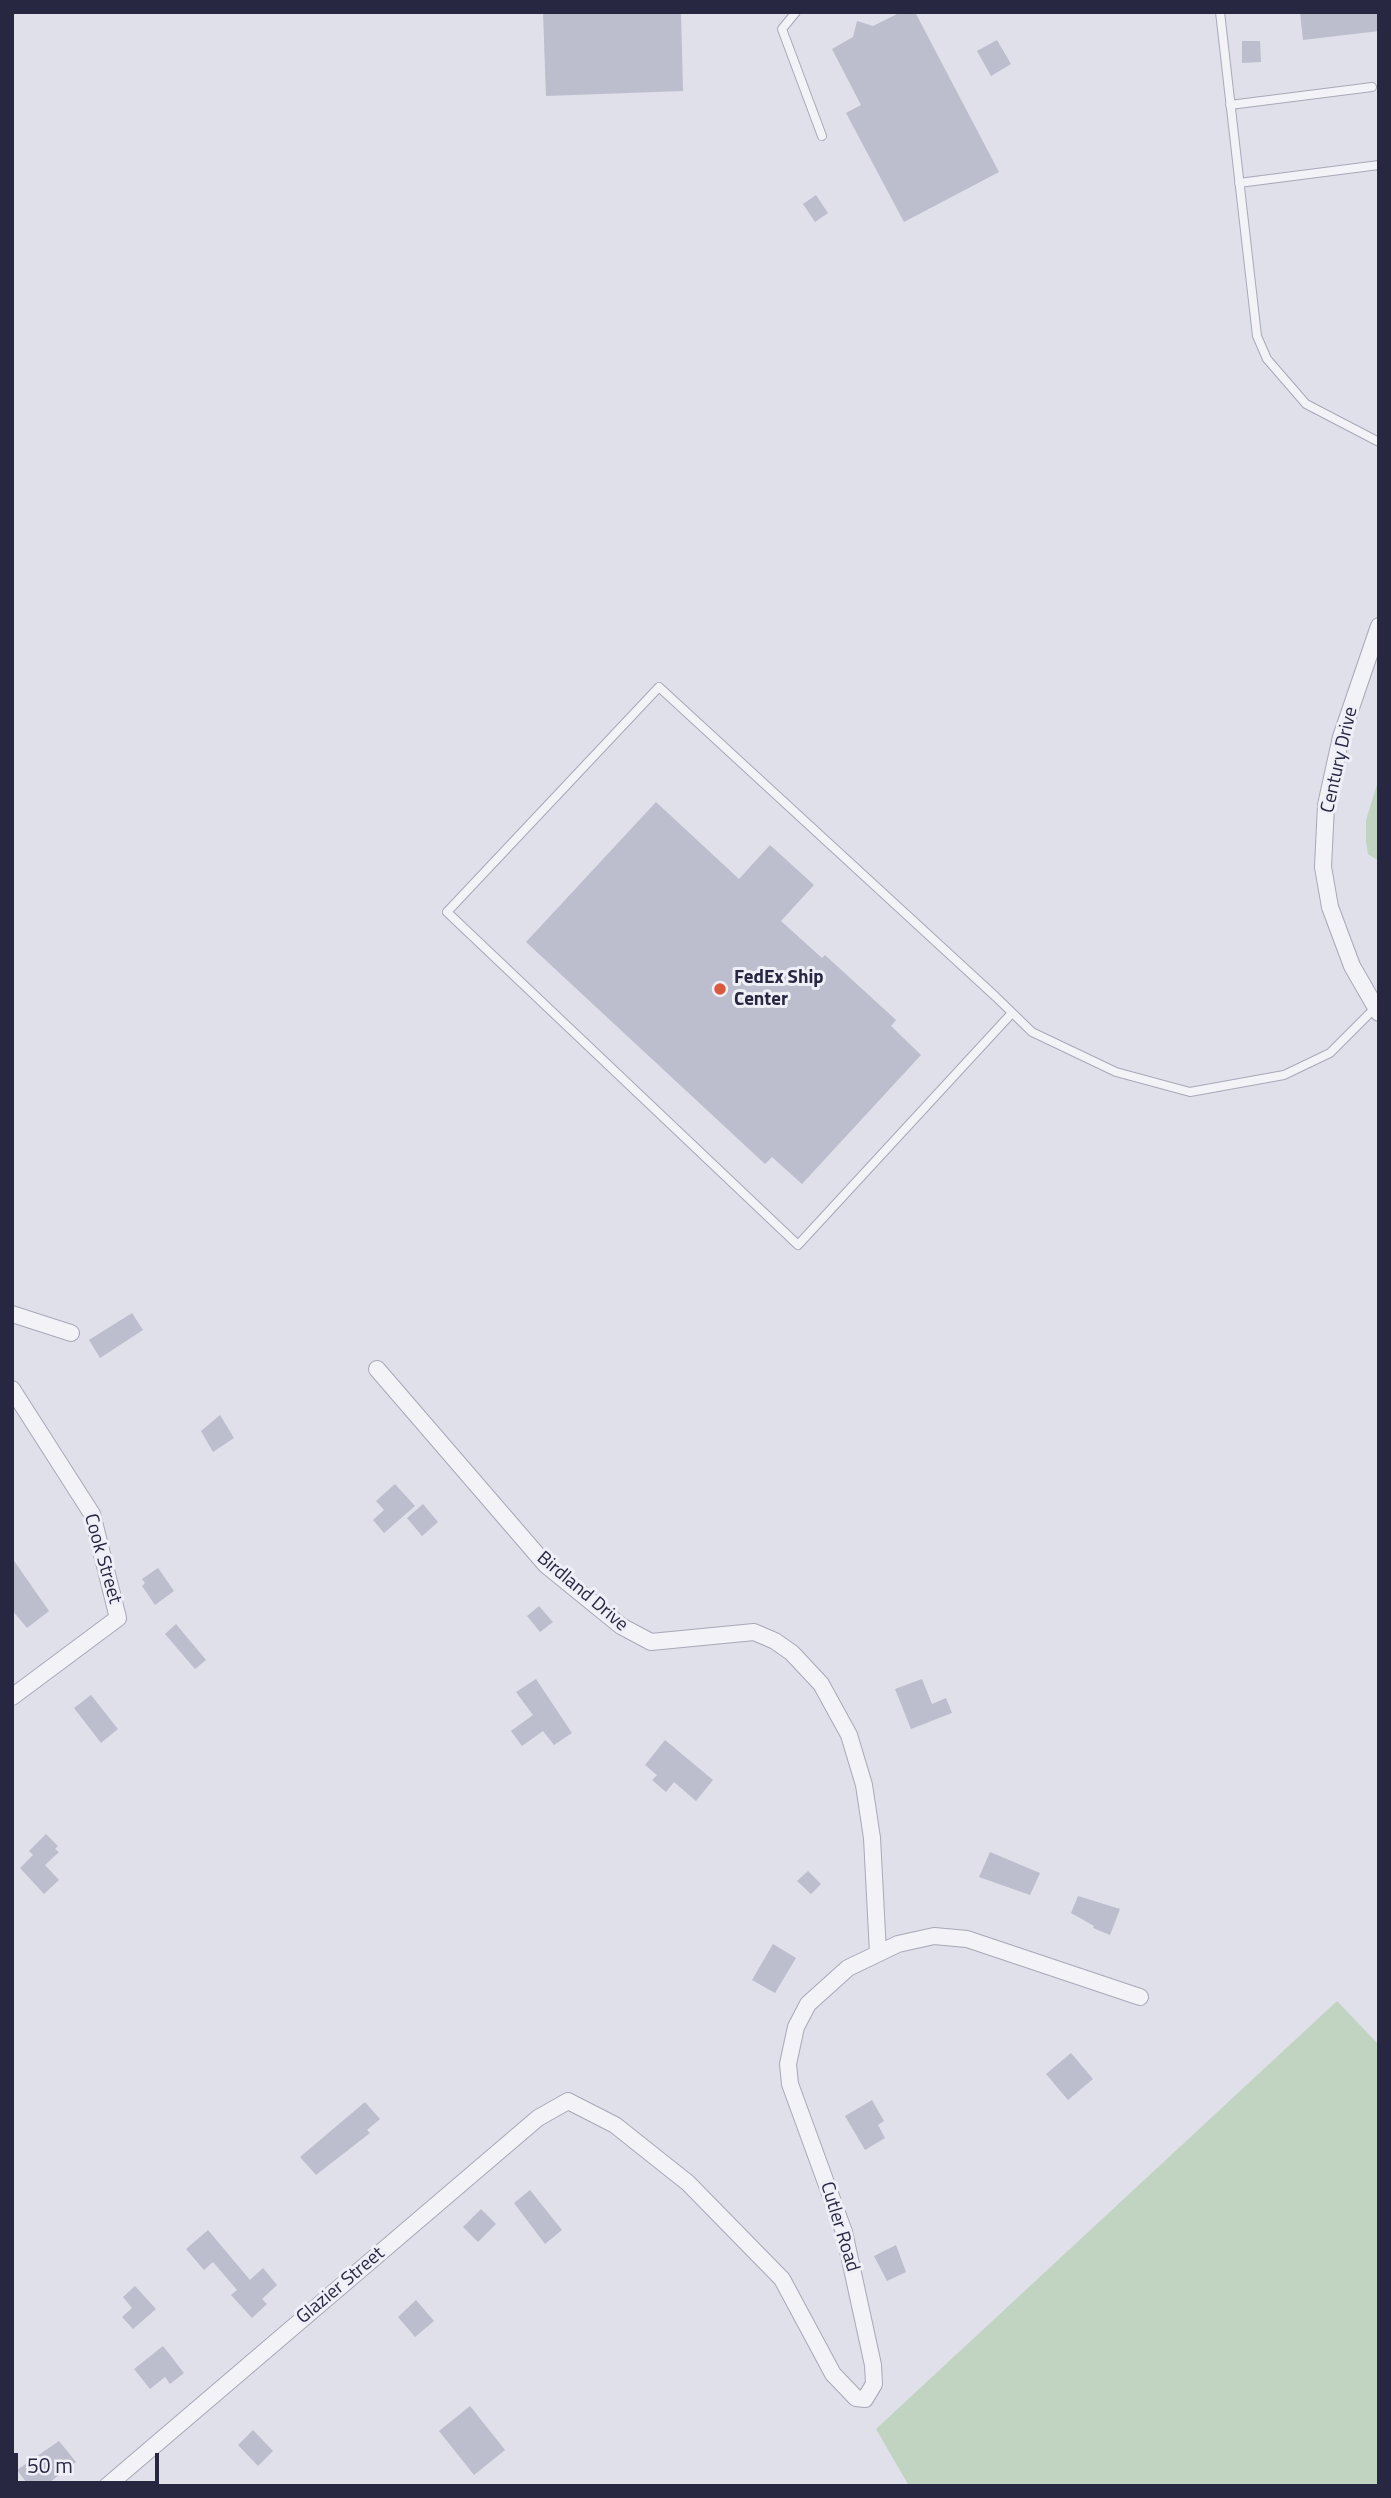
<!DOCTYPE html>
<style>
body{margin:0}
#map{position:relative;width:1391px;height:2498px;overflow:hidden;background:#dfe0ea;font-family:"Titillium Web",sans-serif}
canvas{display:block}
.frame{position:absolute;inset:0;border:14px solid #272742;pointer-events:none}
.scale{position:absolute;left:14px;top:2453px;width:145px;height:32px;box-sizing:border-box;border:4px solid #272742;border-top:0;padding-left:9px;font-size:21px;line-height:24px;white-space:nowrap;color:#272742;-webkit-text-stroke:5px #efeff7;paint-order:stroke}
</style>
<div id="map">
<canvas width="1391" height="2498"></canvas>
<div class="frame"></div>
<div class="scale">50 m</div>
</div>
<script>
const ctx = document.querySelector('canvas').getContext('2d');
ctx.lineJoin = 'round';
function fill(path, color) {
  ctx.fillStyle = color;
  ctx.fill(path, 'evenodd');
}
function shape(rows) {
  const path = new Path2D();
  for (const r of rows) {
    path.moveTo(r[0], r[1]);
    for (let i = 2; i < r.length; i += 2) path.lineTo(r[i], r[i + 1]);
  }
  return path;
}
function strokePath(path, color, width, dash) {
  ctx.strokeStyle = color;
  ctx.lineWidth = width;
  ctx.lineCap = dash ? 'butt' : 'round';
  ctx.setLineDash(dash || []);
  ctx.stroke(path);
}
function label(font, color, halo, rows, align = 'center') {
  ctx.font = font + ' "Titillium Web",sans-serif';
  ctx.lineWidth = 6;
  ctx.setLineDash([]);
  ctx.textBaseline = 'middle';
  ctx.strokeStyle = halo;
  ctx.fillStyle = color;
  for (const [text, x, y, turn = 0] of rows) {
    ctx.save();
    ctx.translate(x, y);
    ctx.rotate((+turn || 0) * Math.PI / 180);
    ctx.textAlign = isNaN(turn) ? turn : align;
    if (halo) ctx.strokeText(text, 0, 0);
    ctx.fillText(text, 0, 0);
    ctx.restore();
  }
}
fill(shape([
 [1379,778,1379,861,1368,854,1366,842,1366,820],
 [1337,2001,1379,2045,1379,2486,909,2486,876,2429]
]), '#c0d4c1');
fill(shape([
 [543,12,681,12,683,91,546,96],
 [901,12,915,12,999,172,904,222,846,113,861,105,832,49,853,37,857,21,873,26],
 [1300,12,1379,12,1379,31,1303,40],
 [997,40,1011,64,991,76,977,51],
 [1242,41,1260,41,1261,62,1242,63],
 [816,195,828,213,815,222,803,204],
 [656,802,739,879,770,845,814,885,781,921,822,958,825,955,896,1020,891,1026,921,1055,802,1184,772,1157,765,1164,526,942],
 [132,1313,143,1330,100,1358,89,1340],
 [220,1415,234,1438,213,1452,201,1431],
 [395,1484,415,1506,384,1533,373,1520,384,1510,376,1501],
 [423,1504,438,1522,422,1536,407,1518],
 [12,1558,49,1611,27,1628,12,1610],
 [158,1568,174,1591,155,1605,142,1586,145,1583,142,1579],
 [539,1606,553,1622,540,1632,527,1616],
 [176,1624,206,1660,195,1669,165,1634],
 [536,1679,572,1733,554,1745,543,1731,522,1746,511,1731,533,1715,516,1692],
 [922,1679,932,1704,946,1698,952,1713,911,1729,895,1689],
 [91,1695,118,1729,101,1743,74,1708],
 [665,1740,713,1780,696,1801,674,1782,666,1792,652,1780,657,1775,645,1765],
 [46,1834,58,1846,55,1849,59,1852,45,1865,59,1880,44,1894,20,1868,33,1855,29,1851],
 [990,1852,1040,1873,1030,1895,979,1877],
 [808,1871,821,1884,811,1894,797,1881],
 [1078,1896,1120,1909,1110,1935,1093,1928,1094,1926,1071,1913],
 [773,1944,796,1958,775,1993,752,1980],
 [1071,2053,1093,2079,1068,2100,1046,2074],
 [872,2100,884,2121,878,2125,885,2138,865,2150,845,2116],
 [365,2102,380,2119,367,2130,370,2133,316,2175,300,2157],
 [530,2190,562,2230,545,2244,514,2203],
 [481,2209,496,2224,478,2242,463,2227],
 [208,2230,250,2280,263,2268,277,2285,262,2299,267,2304,252,2318,231,2295,237,2290,213,2262,204,2270,186,2249],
 [896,2245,906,2272,887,2281,874,2256],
 [135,2286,156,2309,133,2329,122,2317,132,2308,123,2297],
 [416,2300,434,2321,415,2337,398,2317],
 [163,2346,184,2373,170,2384,165,2377,150,2389,134,2369],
 [470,2406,505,2450,474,2475,439,2431],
 [253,2430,273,2451,258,2466,238,2445],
 [59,2441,76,2462,45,2486,29,2486,17,2470]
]), '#bcbdcd');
const service = shape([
 [796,12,782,29,822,136],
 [1220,12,1257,336,1267,359,1306,404,1379,442],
 [1230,105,1372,87],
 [1239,183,1379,165],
 [1012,1013,798,1245,447,912,659,687,996,997,1032,1032,1116,1072,1190,1092,1284,1075,1330,1053,1375,1008]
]);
const minor = shape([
 [1379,626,1341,737,1326,805,1323,867,1330,907,1352,966,1379,1013],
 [12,1314,71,1333],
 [377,1369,546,1565,621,1626,651,1642,754,1632,775,1641,792,1653,821,1684,849,1735,864,1785,872,1838,878,1953],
 [12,1389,92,1514,118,1618,12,1697],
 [107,2486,538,2118,568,2101,615,2125,688,2183,782,2279,833,2374,856,2398,865,2399,874,2384,873,2365,844,2232,790,2084,788,2064,796,2027,808,2004,848,1968,898,1944,934,1936,967,1939,1140,1997]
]);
strokePath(service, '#a8a8b8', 10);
strokePath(minor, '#a8a8b8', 18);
strokePath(service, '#f2f2f7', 8);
strokePath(minor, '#f2f2f7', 16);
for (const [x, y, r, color] of [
 [720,989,7,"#d8593b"]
]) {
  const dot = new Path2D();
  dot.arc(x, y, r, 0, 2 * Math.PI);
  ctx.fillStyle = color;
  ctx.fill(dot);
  strokePath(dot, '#efeff7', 2.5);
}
label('19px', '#272742', '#efeff7', [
 ["Century Drive",1340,760,-77],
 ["Cook Street",102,1559,74],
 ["Birdland Drive",582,1592,40],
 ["Cutler Road",839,2227,73],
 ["Glazier Street",341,2286,-40]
]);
label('bold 19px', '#272742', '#efeff7', [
 ["FedEx Ship",734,978],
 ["Center",734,1000]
], 'left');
</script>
